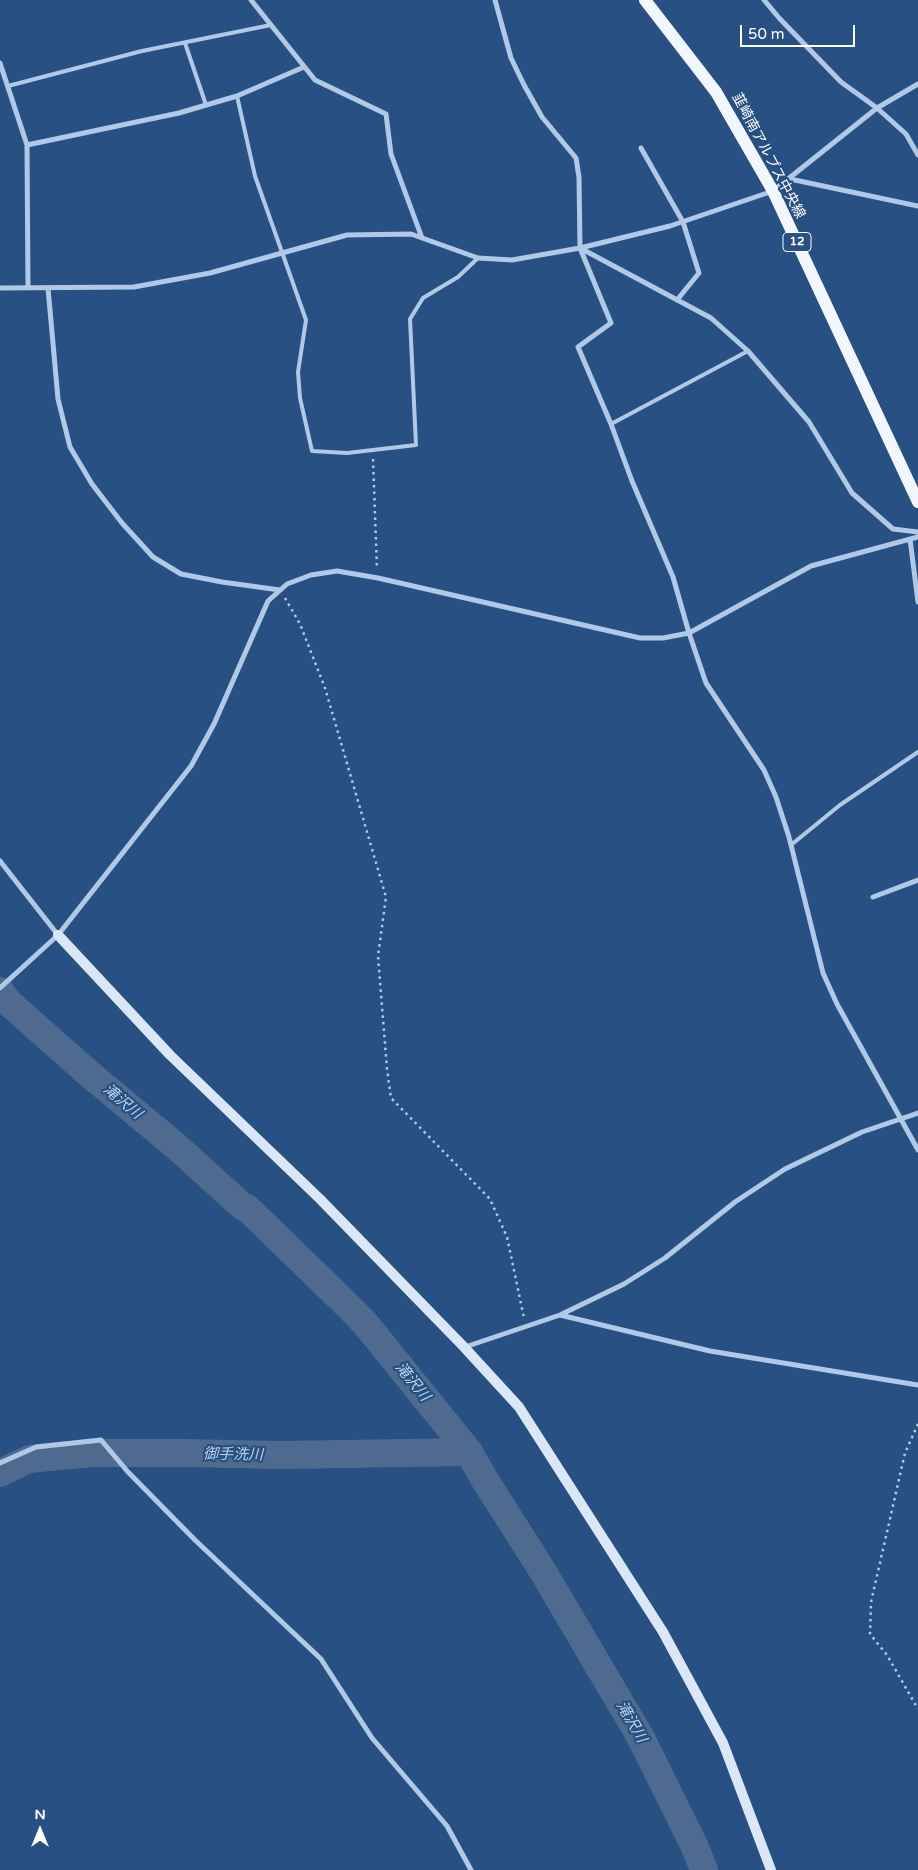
<!DOCTYPE html>
<meta charset="utf-8">
<style>
body{margin:0}
#map{position:relative;width:918px;height:1870px;overflow:hidden;background:#285082;font-family:"Varela Round",sans-serif}
canvas{display:block}
.north{position:absolute;left:15px;top:1805px;width:50px;height:50px;-webkit-text-stroke:4px #285082;paint-order:stroke;rotate:0deg;font-size:14px;font-weight:700;line-height:20px;text-align:center;color:#fff}
.north::after{content:'';display:block;margin:auto;width:18px;height:22px;background:#fff;clip-path:polygon(50% 0,100% 100%,50% 72%,0 100%)}
.scale{position:absolute;left:740px;top:25px;width:115px;height:22px;box-sizing:border-box;border:2px solid #fff;border-top:0;padding-left:6px;font-size:15px;line-height:18px;white-space:nowrap;color:#fff;-webkit-text-stroke:4px #285082;paint-order:stroke}
</style>
<div id="map">
<canvas width="918" height="1870"></canvas>
<div class="north">N</div>
<div class="scale">50 m</div>
</div>
<script>
const ctx = document.querySelector('canvas').getContext('2d');
ctx.lineJoin = 'round';
function shape(rows) {
  const path = new Path2D();
  for (const r of rows) {
    path.moveTo(r[0], r[1]);
    for (let i = 2; i < r.length; i += 2) path.lineTo(r[i], r[i + 1]);
  }
  return path;
}
function strokePath(path, color, width, dash) {
  ctx.strokeStyle = color;
  ctx.lineWidth = width;
  ctx.lineCap = dash ? 'butt' : 'round';
  ctx.setLineDash(dash || []);
  ctx.stroke(path);
}
function label(font, color, halo, rows, align = 'center') {
  ctx.font = font + ' "Varela Round","Noto Sans JP",sans-serif';
  ctx.lineWidth = 4.5;
  ctx.setLineDash([]);
  ctx.textBaseline = 'middle';
  ctx.strokeStyle = halo;
  ctx.fillStyle = color;
  for (const [text, x, y, turn = 0] of rows) {
    ctx.save();
    ctx.translate(x, y);
    ctx.rotate((+turn || 0) * Math.PI / 180);
    ctx.textAlign = isNaN(turn) ? turn : align;
    if (halo) ctx.strokeText(text, 0, 0);
    ctx.fillText(text, 0, 0);
    ctx.restore();
  }
}
strokePath(shape([
 [0,991,8,1002,87,1072,177,1147,242,1206,247,1208,344,1302,364,1322,469,1452,483,1477,542,1570,641,1738,694,1845,704,1870],
 [0,1473,29,1459,91,1453,184,1453,280,1455,469,1452]
]), '#4e6b8f', 28);
strokePath(shape([
 [373,459,377,569],
 [285,598,300,624,325,688,386,897,378,956,387,1069,391,1098,490,1199,507,1237,524,1318],
 [918,1424,905,1453,871,1602,870,1634,887,1655,918,1709]
]), '#b1c9e6', 2.5, [2.5, 4]);
strokePath(shape([
 [185,43,206,105],
 [8,86,142,51,271,25],
 [237,96,255,176,306,320,298,372,300,398,312,451,347,453,416,445,410,319,423,298,458,277,478,258],
 [611,424,748,351],
 [791,845,840,805,918,752]
]), '#b1c9e6', 4);
strokePath(shape([
 [251,0,315,80,386,114,391,154,422,238],
 [495,0,511,58,524,85,542,117,576,158,579,177,580,248,611,323,578,347,611,424,632,481,673,577,689,633,706,683,764,770,776,797,789,837,823,973,837,1004,918,1150],
 [764,0,780,19,841,82,877,108,906,134,918,155],
 [0,63,27,145,28,288],
 [27,145,179,113,237,96,304,67],
 [641,148,683,222,699,273,677,300],
 [790,179,918,206],
 [580,248,711,318,748,351,809,422,852,493,893,529,918,532],
 [0,288,134,287,210,273,347,235,411,234,478,258,512,260,580,248,670,226,773,191,877,108,918,84],
 [48,288,58,399,70,447,92,484,122,523,153,557,181,574,222,582,280,590],
 [910,539,918,602],
 [0,861,58,935],
 [873,897,918,880],
 [0,988,58,935,191,766,214,724,268,601,287,584,311,575,337,571,378,578,640,638,663,638,689,633,811,566,918,537],
 [560,1315,710,1351,918,1385],
 [465,1347,560,1315,624,1284,665,1258,735,1202,785,1169,862,1132,918,1113],
 [0,1463,36,1447,101,1440,128,1472,195,1540,321,1659,372,1738,447,1826,471,1870]
]), '#b1c9e6', 5);
strokePath(shape([
 [58,935,170,1055,320,1199,464,1347,519,1407,663,1632,723,1743,771,1870]
]), '#dbe7f6', 10);
strokePath(shape([
 [645,0,716,92,773,191,918,502]
]), '#f2f7fd', 12);
for (const [x, y, w] of [
 [797,242,28]
]) {
  const box = new Path2D();
  box.roundRect(x - w / 2, y - 9.5, w, 19, 4);
  ctx.fillStyle = '#285082';
  ctx.fill(box);
  strokePath(box, '#fff', 1);
}
label('bold 12px', '#fff', null, [
 ["12",797,242]
]);
label('14px', '#fff', '#285082', [
 ["韮崎南アルプス中央線",768,156,62]
]);
label('italic 15px', '#bdd3ee', '#285082', [
 ["滝沢川",122,1102,40],
 ["滝沢川",412,1382,51],
 ["御手洗川",233,1455,1],
 ["滝沢川",631,1722,60]
]);
</script>
